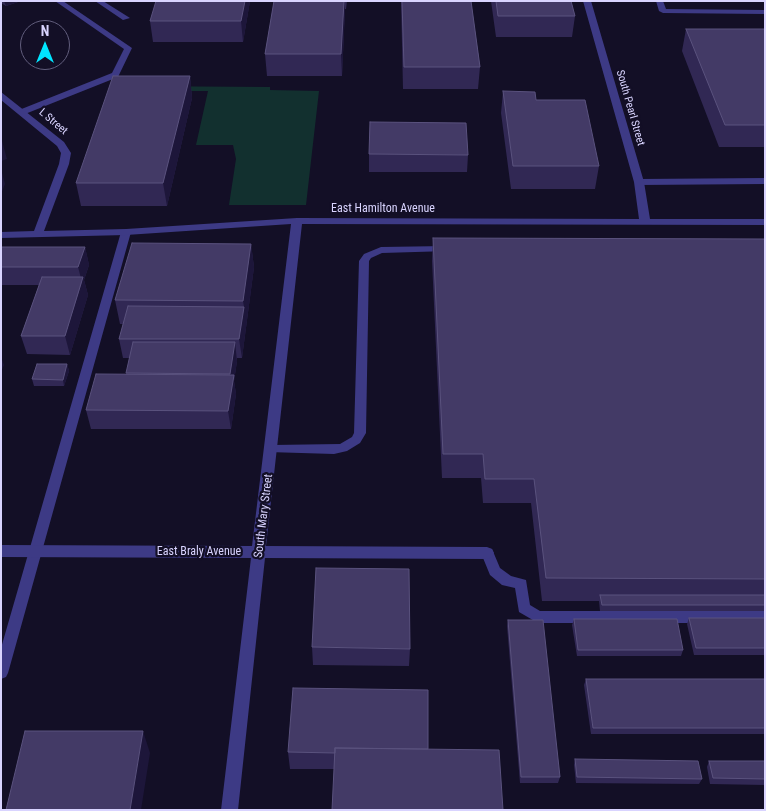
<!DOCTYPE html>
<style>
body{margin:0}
#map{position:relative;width:766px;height:811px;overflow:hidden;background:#130f26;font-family:"Roboto Condensed",sans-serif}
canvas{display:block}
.frame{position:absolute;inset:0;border:2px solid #d9d4ff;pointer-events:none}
.north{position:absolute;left:20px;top:20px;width:50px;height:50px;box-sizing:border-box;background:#130f26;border:1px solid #625e7d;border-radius:50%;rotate:0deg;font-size:14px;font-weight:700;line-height:20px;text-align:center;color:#d9d4ff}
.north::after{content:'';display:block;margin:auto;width:18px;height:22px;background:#00e5ff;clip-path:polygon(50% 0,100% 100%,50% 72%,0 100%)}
</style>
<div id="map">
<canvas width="766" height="811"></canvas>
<div class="frame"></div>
<div class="north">N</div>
</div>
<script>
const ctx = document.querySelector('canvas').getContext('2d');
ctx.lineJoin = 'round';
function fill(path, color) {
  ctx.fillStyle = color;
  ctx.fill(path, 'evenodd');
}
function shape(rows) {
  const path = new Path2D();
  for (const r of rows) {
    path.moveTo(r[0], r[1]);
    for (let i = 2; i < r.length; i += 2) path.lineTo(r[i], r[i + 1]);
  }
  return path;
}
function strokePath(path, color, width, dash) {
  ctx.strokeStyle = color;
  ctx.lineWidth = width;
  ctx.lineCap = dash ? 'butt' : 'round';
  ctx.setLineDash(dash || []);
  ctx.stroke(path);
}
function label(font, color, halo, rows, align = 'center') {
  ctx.font = font + ' "Roboto Condensed",sans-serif';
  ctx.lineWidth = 4.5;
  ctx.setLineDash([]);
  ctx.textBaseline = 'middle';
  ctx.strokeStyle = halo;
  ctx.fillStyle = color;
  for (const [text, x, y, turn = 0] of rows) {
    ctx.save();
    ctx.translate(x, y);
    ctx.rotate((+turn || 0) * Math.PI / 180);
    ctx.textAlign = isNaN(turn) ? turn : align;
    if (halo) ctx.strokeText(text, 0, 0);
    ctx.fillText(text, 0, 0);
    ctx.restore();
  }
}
fill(shape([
 [122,86,270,87,270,90,319,91,306,205,229,205,236,159,233,145,196,145,208,91,120,91]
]), '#12302f');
fill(shape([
 [55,1,63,1,132,48,118,77,25,114,19,114,19,110,112,73,124,49,55,1],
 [95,1,103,1,130,18,123,20,95,1],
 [656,1,663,1,666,9,765,10,765,14,663,13,659,11,656,1],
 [765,178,765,184,639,185,634,182,639,179,765,178],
 [126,229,131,232,8,673,6,677,1,679,1,648,121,232,126,229],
 [446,246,451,249,449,251,382,253,371,258,369,261,366,433,360,443,347,451,334,454,268,452,266,449,268,446,272,445,340,444,352,437,354,433,359,261,364,254,381,247,446,246],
 [487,548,492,549,500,568,511,576,526,580,530,605,540,611,765,611,765,623,538,623,519,612,515,588,502,585,490,575,481,553,482,549,487,548]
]), '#3d3a85');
fill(shape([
 [583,1,591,1,644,182,650,219,765,219,765,225,302,224,266,546,487,547,492,549,494,553,492,557,487,559,265,558,238,810,221,810,251,558,1,557,1,545,252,546,291,224,126,235,1,238,1,232,34,231,59,164,61,153,57,146,1,100,1,92,64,142,71,153,69,164,44,231,126,229,297,218,639,219,634,182,583,1]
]), '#3d3a85');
fill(shape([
 [1,1,21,1,6,6,1,3],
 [250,1,243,42,153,42,150,21],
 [274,1,347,1,346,9,345,9,342,76,267,76,265,54],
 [401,1,471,1,480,67,478,89,403,89],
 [491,1,571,1,575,16,572,37,496,37],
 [686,29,765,29,765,147,719,147,682,51],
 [190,76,192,98,167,206,81,206,76,183],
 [503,91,536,100,599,166,595,189,511,189,501,113],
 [369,154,468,155,467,172,369,172],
 [433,238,765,239,765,611,600,611,599,601,542,601,531,503,483,503,481,478,442,478,432,261],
 [251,244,254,267,242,358,237,358,237,361,234,381,236,394,231,429,91,429,86,410,126,374,130,358,123,358,119,339,123,324,120,324,115,300],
 [1,247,85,247,89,265,84,280,88,295,70,355,27,354,21,336,39,285,1,285],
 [67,364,69,371,64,386,34,386,32,379],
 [689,618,765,618,765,655,694,655,687,624],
 [574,619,683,650,681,656,577,656,572,625],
 [508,620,560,777,558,783,520,783,507,626],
 [312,647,410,649,409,666,313,665],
 [586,679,765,679,765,734,591,734,584,685],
 [428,690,334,769,290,769,288,752],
 [575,759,702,779,699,784,576,783,574,765],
 [709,761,765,761,765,785,710,784,707,767]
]), '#312854');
fill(shape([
 [4,1,21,1,6,6],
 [245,1,250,1,243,42,241,21],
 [344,1,345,9,342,76,341,54],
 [190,76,192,98,167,206,163,183],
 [2,141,7,159,1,161,1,142],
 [1,169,5,184,1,194],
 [251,244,254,267,242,358,239,339,244,307,243,301],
 [85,247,89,265,84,280,88,295,70,355,65,336,82,282,78,267],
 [235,342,237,361,234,381,236,394,231,429,228,411,232,386,230,374],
 [1,357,4,365,1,372],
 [67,364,69,371,64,386,63,380],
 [143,731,150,753,141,810,130,810]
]), '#1d163a');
const building = shape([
 [156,1,245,1,241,21,150,21,156,1],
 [274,1,344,1,341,54,265,54,274,1],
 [402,1,471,1,480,67,404,67,402,1],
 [496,1,571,1,575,16,498,16,496,1],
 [686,29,765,29,765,125,725,125,686,29],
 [113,76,190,76,163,183,76,183,113,76],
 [503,91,535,92,536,100,585,100,599,166,513,166,503,91],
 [370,122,466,123,468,155,369,154,370,122],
 [433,238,765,239,765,579,546,578,534,479,485,479,483,454,443,454,433,238],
 [132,243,251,244,243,301,115,300,132,243],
 [1,247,85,247,78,267,1,267,1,247],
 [42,277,83,277,65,336,21,336,42,277],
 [128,306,244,307,239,339,119,339,128,306],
 [133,342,235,342,230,374,126,373,133,342],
 [37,364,67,364,63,380,32,379,37,364],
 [96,374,234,375,228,411,86,410,96,374],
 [316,568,409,569,410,649,312,647,316,568],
 [600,595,765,595,765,605,602,605,600,595],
 [689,618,765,618,765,648,696,648,689,618],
 [574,619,677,619,683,650,578,650,574,619],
 [508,620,543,620,560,777,521,777,508,620],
 [586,679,765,679,765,728,593,728,586,679],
 [293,688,428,690,428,749,335,748,335,753,288,752,293,688],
 [25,731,143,731,130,810,6,810,25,731],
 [335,748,499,750,503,810,332,810,335,748],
 [575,759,698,761,702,779,577,777,575,759],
 [709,761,765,761,765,779,713,778,709,761]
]);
fill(building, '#433a66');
strokePath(building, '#5a527e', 1);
label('11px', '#d9d4ff', '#130f26', [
 ["South Pearl Street",630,108,74],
 ["L Street",53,122,40]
]);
label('12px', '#d9d4ff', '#130f26', [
 ["East Hamilton Avenue",383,209],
 ["South Mary Street",264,516,-83],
 ["East Braly Avenue",199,552]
]);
</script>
